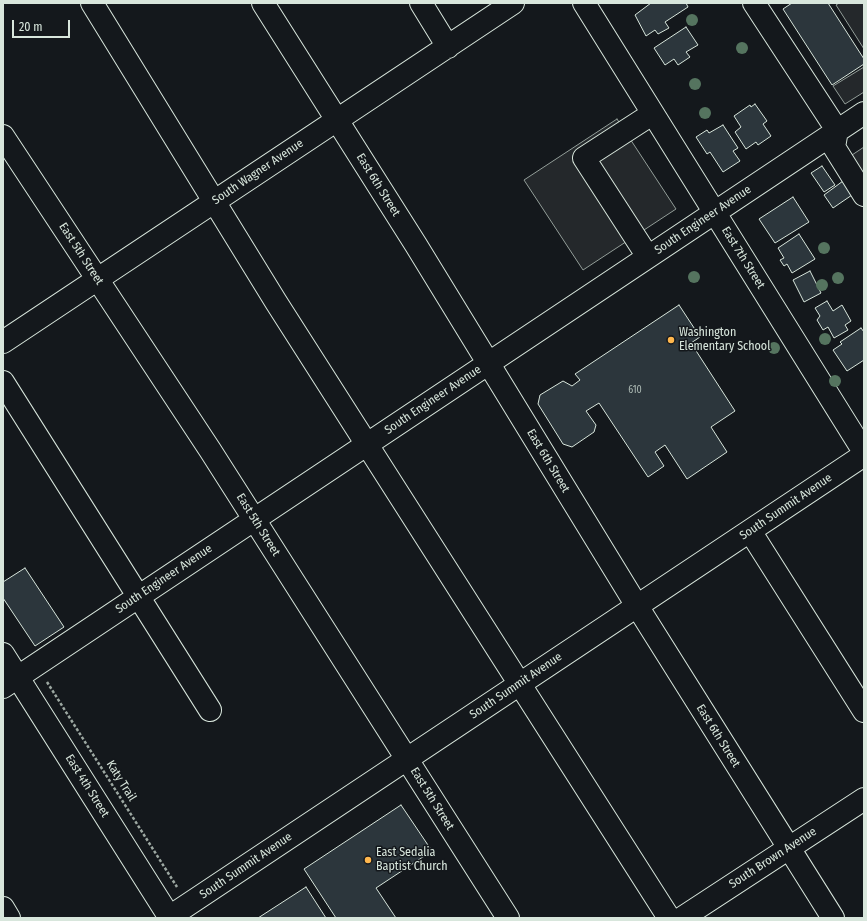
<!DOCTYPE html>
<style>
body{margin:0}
#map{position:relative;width:867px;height:921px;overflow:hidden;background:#14181c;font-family:"Fira Sans Condensed",sans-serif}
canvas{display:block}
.frame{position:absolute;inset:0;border:4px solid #d8e6dc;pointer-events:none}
.scale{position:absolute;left:12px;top:20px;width:58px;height:18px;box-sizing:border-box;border:2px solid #d8e6dc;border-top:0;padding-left:5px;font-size:12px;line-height:14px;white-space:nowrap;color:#d8e6dc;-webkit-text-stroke:3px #14181c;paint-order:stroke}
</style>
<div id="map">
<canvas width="867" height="921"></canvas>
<div class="frame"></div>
<div class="scale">20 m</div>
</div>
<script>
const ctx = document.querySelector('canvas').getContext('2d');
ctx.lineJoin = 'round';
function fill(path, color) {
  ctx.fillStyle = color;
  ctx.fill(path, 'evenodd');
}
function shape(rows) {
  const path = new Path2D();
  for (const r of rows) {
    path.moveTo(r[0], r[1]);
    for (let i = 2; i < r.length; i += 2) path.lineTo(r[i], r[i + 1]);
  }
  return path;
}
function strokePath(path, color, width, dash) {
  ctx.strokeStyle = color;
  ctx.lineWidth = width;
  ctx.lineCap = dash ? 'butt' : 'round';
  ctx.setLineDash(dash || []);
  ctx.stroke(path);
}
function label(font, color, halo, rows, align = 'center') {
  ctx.font = font + ' "Fira Sans Condensed",sans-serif';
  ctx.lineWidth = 3;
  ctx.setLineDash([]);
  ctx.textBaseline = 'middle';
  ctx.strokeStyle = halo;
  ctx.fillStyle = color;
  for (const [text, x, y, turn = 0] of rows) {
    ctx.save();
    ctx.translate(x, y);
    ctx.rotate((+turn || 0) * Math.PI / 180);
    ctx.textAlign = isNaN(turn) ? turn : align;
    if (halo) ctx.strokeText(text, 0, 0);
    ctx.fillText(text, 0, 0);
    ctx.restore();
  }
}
const parking = shape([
 [839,3,864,3,864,49,836,5,839,3],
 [864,67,864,92,845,104,833,86,864,67],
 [617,119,676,209,583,270,524,180,617,119],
 [864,147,864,179,849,157,864,147]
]);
fill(parking, '#24282b');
strokePath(parking, '#939e99', 1);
const building = shape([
 [651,3,686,3,688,7,665,22,669,28,658,34,655,30,646,36,635,15,651,3],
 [792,3,828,3,864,59,864,64,832,85,783,9,792,3],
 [686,27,698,45,686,52,690,57,678,65,674,59,665,65,654,48,686,27],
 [755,104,767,121,763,124,771,136,758,145,756,142,746,149,735,132,741,127,734,116,750,105,751,107,755,104],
 [723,125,738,148,733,151,740,161,723,172,710,152,707,154,696,137,707,130,709,133,723,125],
 [822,166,835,185,824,192,811,173,822,166],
 [843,181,852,195,833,208,824,195,843,181],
 [793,197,809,222,775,243,759,219,793,197],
 [799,234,815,259,792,273,787,264,784,266,780,260,784,258,778,248,799,234],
 [810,271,821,293,804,302,793,280,810,271],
 [827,301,833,311,842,305,851,321,845,325,848,330,834,338,828,327,823,330,817,320,820,316,815,308,827,301],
 [679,305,700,337,691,343,735,411,711,427,727,452,687,479,665,445,655,452,664,466,648,477,599,403,586,411,596,425,594,432,572,447,563,444,538,404,540,395,563,381,572,386,580,380,575,374,679,305],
 [861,328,864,332,864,360,847,371,833,350,842,344,840,342,861,328],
 [25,568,64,627,35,646,3,598,3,582,25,568],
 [401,805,432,851,376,888,396,918,336,918,304,869,401,805],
 [306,887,326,918,258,918,306,887]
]);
fill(building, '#2c363c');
strokePath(building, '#d8e6dc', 1);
const minor = shape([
 [92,3,276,302,669,918],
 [263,3,416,245,637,606,833,918],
 [421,3,448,47],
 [584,3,864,452],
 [754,3,837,130,834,147,864,195],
 [3,136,210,450,508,918],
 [648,257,584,158,652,114],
 [3,342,513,3],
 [3,382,210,710],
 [750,531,864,711],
 [3,654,170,918],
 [3,687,864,113],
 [3,908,9,918],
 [168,918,864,455],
 [682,918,864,799]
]);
strokePath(minor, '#d8e6dc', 24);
strokePath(shape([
 [47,682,177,887]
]), '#9da8a2', 2.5, [3, 2]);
strokePath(minor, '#14181c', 22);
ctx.fillStyle = '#55745f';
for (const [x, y] of [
 [692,20],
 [742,48],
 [695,84],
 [705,113],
 [824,248],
 [694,277],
 [838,278],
 [822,285],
 [825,339],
 [774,348],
 [835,381]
]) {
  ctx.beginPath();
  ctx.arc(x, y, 6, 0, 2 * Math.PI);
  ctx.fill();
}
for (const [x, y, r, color] of [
 [671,340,4,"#ffb74d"],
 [368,860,4,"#ffb74d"]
]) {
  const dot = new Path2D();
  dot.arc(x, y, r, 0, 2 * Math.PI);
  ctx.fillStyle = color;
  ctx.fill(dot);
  strokePath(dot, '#14181c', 1.5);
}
label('10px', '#adbab4', null, [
 ["610",635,390]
]);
label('12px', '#d8e6dc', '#14181c', [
 ["South Wagner Avenue",258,172,-34],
 ["East 6th Street",378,185,58],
 ["South Engineer Avenue",703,220,-34],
 ["East 5th Street",81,254,57],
 ["East 7th Street",743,258,58],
 ["South Engineer Avenue",433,400,-34],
 ["East 6th Street",548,461,59],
 ["South Summit Avenue",786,507,-34],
 ["East 5th Street",258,525,58],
 ["South Engineer Avenue",164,579,-34],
 ["South Summit Avenue",516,686,-34],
 ["East 6th Street",718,736,58],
 ["Katy Trail",121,781,58],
 ["East 4th Street",87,786,58],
 ["East 5th Street",432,799,58],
 ["South Brown Avenue",773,858,-33],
 ["South Summit Avenue",246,866,-34]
]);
label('12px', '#d8e6dc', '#14181c', [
 ["Washington",679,333],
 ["Elementary School",679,347],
 ["East Sedalia",376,853],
 ["Baptist Church",376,867]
], 'left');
</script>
